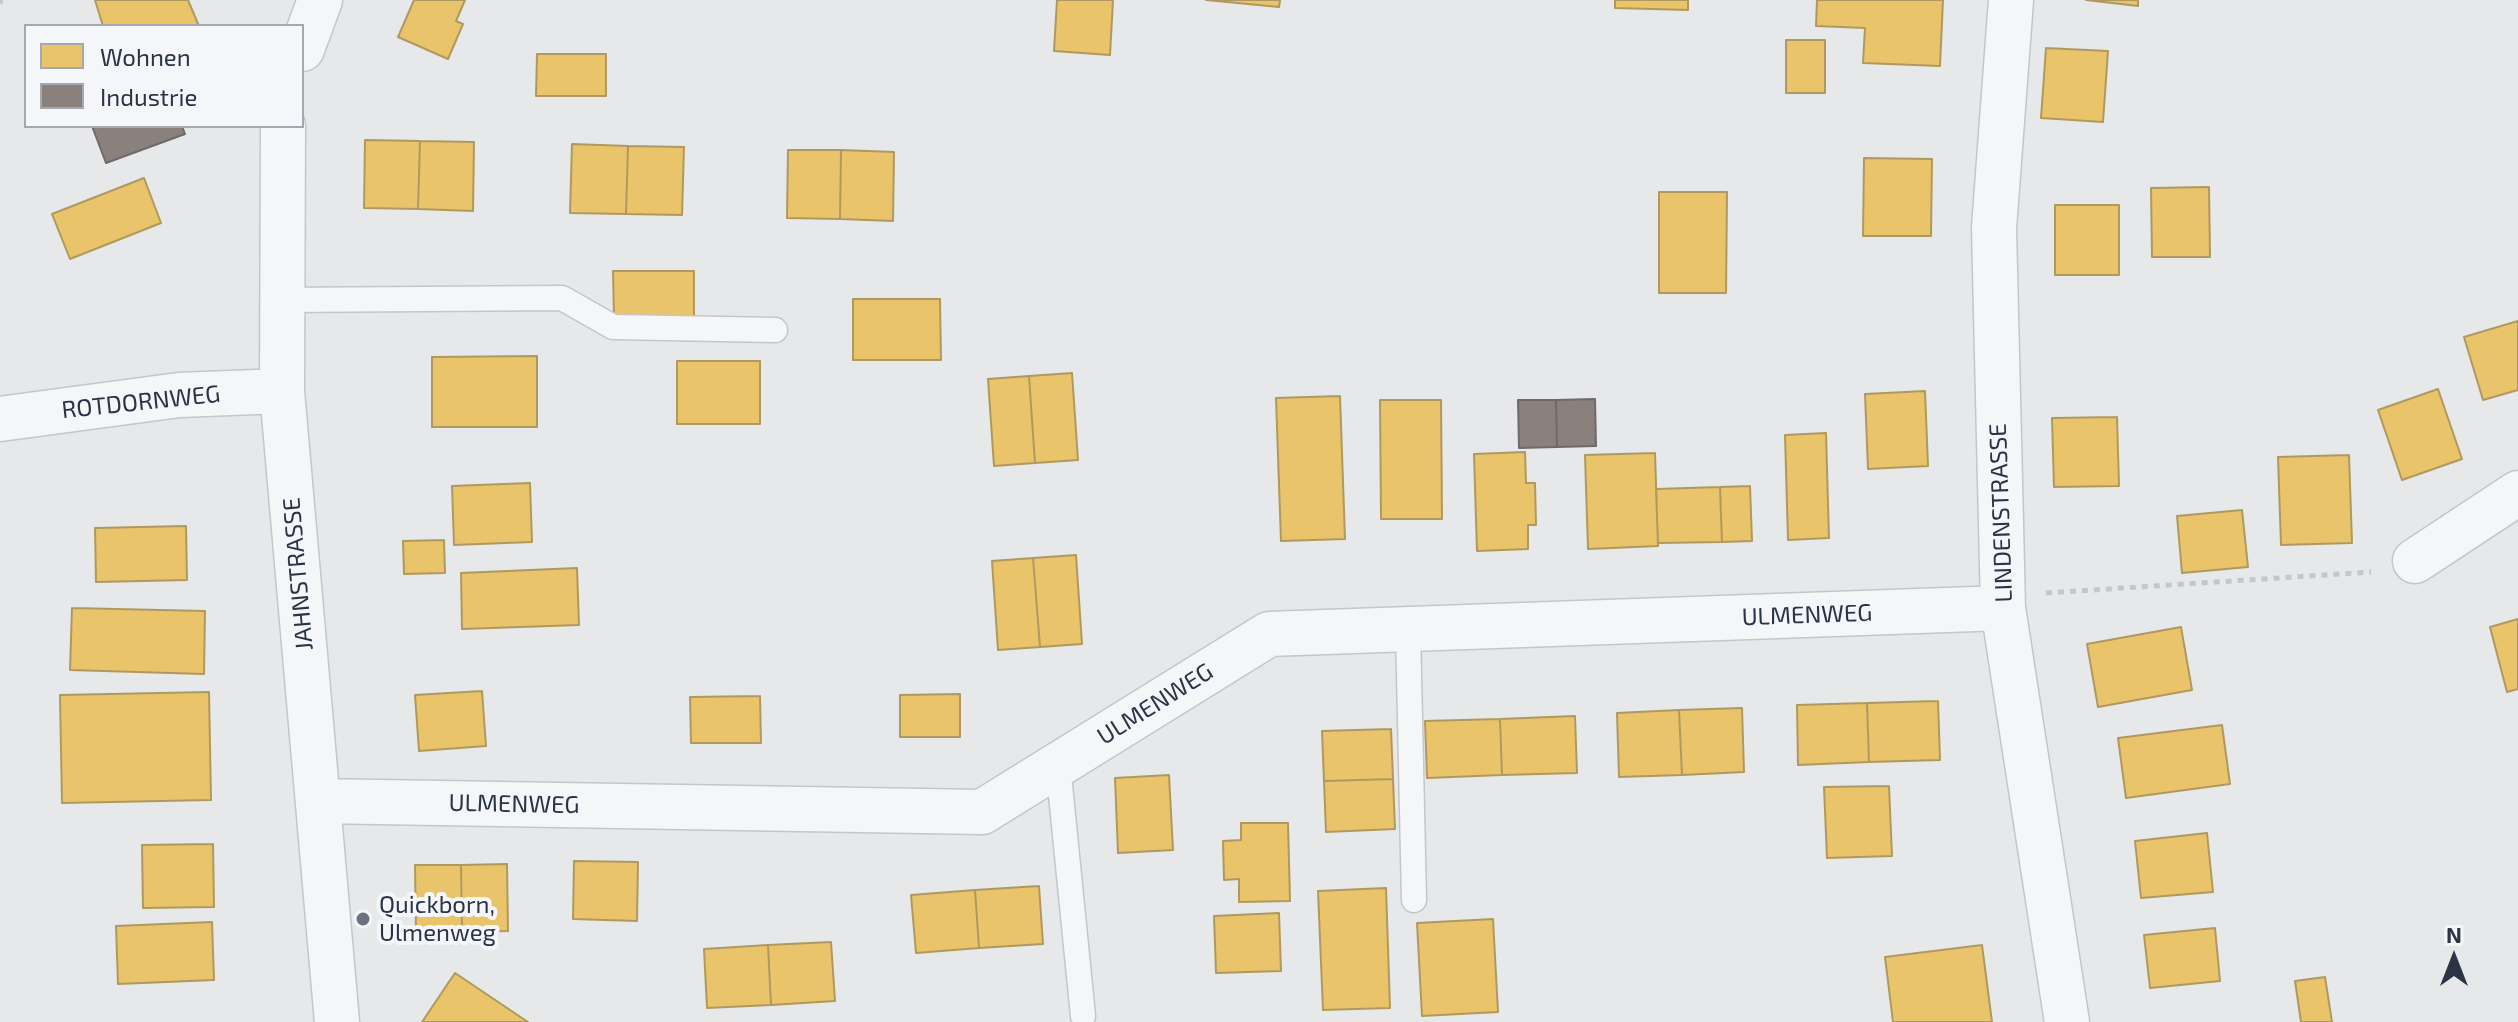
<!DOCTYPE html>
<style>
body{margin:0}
#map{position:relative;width:2518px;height:1022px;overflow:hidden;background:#e6e8ea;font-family:"Exo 2",sans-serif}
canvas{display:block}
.legend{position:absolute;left:24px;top:24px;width:280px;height:104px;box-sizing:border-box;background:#f4f6f9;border:2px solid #a4a8b1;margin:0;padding:10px 14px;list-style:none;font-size:24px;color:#2b3445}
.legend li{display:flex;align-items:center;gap:16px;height:40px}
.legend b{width:40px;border:2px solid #a4a8b1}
.north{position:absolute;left:2414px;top:918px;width:80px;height:80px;-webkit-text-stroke:6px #f4f6f9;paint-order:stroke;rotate:0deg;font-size:22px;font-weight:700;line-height:32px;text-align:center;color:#2b3445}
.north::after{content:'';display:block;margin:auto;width:28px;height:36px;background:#2b3445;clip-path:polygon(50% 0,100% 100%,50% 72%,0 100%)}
</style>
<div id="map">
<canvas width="2518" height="1022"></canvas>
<ul class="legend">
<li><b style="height:22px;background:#e9c46a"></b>Wohnen</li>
<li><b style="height:22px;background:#8a817c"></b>Industrie</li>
</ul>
<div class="north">N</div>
</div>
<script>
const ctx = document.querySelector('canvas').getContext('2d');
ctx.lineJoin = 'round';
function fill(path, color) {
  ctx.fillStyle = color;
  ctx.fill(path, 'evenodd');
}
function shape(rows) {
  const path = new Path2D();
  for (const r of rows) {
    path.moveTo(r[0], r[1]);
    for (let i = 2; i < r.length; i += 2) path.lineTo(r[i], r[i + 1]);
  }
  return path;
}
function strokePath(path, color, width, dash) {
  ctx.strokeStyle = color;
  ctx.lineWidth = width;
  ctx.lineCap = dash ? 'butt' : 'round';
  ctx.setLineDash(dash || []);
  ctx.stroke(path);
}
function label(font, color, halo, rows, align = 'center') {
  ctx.font = font + ' "Exo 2",sans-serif';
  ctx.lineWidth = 8;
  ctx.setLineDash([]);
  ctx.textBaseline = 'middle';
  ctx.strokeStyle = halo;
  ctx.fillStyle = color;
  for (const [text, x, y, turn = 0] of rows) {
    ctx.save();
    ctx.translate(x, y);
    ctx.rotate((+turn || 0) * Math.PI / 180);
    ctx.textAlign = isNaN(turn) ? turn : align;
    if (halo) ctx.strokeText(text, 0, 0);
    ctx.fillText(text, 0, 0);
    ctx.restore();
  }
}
const homes = shape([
 [95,0,188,0,199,26,103,26,95,0],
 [414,0,465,0,456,21,463,24,448,59,398,37,414,0],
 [1057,0,1113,0,1110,55,1054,51,1057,0],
 [1206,0,1280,0,1279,7,1206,0],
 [1615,0,1688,0,1688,10,1615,8,1615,0],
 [1817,0,1943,0,1940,66,1863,63,1865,28,1816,26,1817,0],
 [2086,0,2138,0,2138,6,2086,0],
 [1786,40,1825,40,1825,93,1786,93,1786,40],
 [2046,48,2108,51,2103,122,2041,118,2046,48],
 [537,54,606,54,606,96,536,96,537,54],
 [365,140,420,141,418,209,364,208,365,140],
 [420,141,474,142,473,211,418,209,420,141],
 [572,144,628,146,626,214,570,213,572,144],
 [628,146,684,147,682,215,626,214,628,146],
 [788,150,841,150,840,219,787,218,788,150],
 [841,150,894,152,893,221,840,219,841,150],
 [1864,158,1932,159,1931,236,1863,236,1864,158],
 [144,178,161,223,70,259,52,214,144,178],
 [2209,187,2210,257,2152,257,2151,188,2209,187],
 [1659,192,1727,192,1726,293,1659,293,1659,192],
 [2055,205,2119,205,2119,275,2055,275,2055,205],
 [613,271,694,271,694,319,614,319,613,271],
 [853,299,940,299,941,360,853,360,853,299],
 [2518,321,2518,390,2483,400,2464,337,2518,321],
 [537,356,537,427,432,427,432,357,537,356],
 [677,361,760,361,760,424,677,424,677,361],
 [1072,373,1078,460,1035,463,1029,376,1072,373],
 [1029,376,1035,463,994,466,988,379,1029,376],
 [2438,389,2462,459,2402,480,2378,410,2438,389],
 [1925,391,1928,466,1868,469,1865,394,1925,391],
 [1340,396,1345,539,1281,541,1276,398,1340,396],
 [1380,400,1441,400,1442,519,1381,519,1380,400],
 [2117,417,2119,486,2054,487,2052,418,2117,417],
 [1826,433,1829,538,1788,540,1785,435,1826,433],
 [1525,452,1526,483,1535,483,1536,525,1528,525,1528,549,1477,551,1474,454,1525,452],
 [1655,453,1658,546,1588,549,1585,455,1655,453],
 [2349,455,2352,543,2281,545,2278,457,2349,455],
 [530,483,532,542,454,545,452,486,530,483],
 [1750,486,1752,541,1722,542,1720,487,1750,486],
 [1720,487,1722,542,1658,543,1656,489,1720,487],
 [2242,510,2248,567,2182,573,2177,516,2242,510],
 [186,526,187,580,96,582,95,528,186,526],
 [444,540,445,573,404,574,403,541,444,540],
 [1076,555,1082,644,1040,647,1033,558,1076,555],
 [1033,558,1040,647,998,650,992,561,1033,558],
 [577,568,579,625,462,629,461,573,577,568],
 [72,608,205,611,204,674,70,670,72,608],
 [2518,619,2518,689,2507,692,2490,627,2518,619],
 [2181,627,2192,690,2098,707,2087,644,2181,627],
 [482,691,486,746,419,751,415,695,482,691],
 [209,692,211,800,62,803,60,695,209,692],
 [960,694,960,737,900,737,900,695,960,694],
 [760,696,761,743,691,743,690,697,760,696],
 [1938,701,1940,760,1869,762,1867,703,1938,701],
 [1867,703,1869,762,1798,765,1797,705,1867,703],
 [1742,708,1744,772,1682,775,1679,710,1742,708],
 [1679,710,1682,775,1619,777,1617,713,1679,710],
 [1575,716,1577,773,1502,775,1500,719,1575,716],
 [1500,719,1502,775,1427,778,1425,721,1500,719],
 [2222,725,2230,784,2126,798,2118,738,2222,725],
 [1391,729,1393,779,1324,781,1322,731,1391,729],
 [1169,775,1173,850,1118,853,1115,778,1169,775],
 [1393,779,1395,829,1326,832,1324,781,1393,779],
 [1889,786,1892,856,1827,858,1824,787,1889,786],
 [1241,823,1288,823,1290,901,1239,902,1239,879,1224,880,1223,841,1241,840,1241,823],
 [2207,833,2213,892,2141,898,2135,841,2207,833],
 [213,844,214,907,143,908,142,845,213,844],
 [574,861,638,862,637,921,573,919,574,861],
 [507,864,508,931,462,932,461,865,507,864],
 [415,865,461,865,462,932,416,933,415,865],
 [1039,886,1043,944,979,948,975,890,1039,886],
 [1386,888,1390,1008,1323,1010,1318,891,1386,888],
 [975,890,979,948,916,953,911,895,975,890],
 [1279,913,1281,971,1216,973,1214,916,1279,913],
 [1493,919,1498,1012,1422,1016,1417,923,1493,919],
 [212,922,214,980,118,984,116,926,212,922],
 [2215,928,2220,981,2150,988,2144,935,2215,928],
 [831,942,835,1001,771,1005,768,945,831,942],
 [768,945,771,1005,707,1008,704,949,768,945],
 [1982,945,1992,1022,1893,1022,1885,957,1982,945],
 [455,973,528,1022,422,1022,455,973],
 [2325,977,2332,1022,2301,1022,2295,981,2325,977]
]);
fill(homes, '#e9c46a');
strokePath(homes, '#b0995f', 2);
const industry = shape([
 [92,126,182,126,185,134,106,163,92,126],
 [1595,399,1596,446,1557,447,1556,400,1595,399],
 [1518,400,1556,400,1557,447,1519,448,1518,400]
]);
fill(industry, '#8a817c');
strokePath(industry, '#6e6a6c', 2);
const service = shape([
 [282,300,562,298,613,327,775,330],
 [1408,629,1414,900],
 [1058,765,1083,1016]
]);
const minor = shape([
 [2011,0,1994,228,2003,608,2067,1022],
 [302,49,320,0],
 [283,126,282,391,337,1022],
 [0,419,179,395,282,391],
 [2415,561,2518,493],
 [318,801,982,812,1269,634,2003,608]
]);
strokePath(service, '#c4c6c8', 27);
strokePath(minor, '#c4c6c8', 47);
strokePath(shape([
 [0,4,1,0],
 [2046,593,2371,572]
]), '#c5c6ca', 5, [6, 6]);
strokePath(service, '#f5f6f7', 24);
strokePath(minor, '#f5f6f7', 44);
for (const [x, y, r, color] of [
 [363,919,8,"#6c737f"]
]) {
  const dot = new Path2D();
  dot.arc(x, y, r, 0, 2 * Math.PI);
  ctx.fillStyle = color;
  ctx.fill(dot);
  strokePath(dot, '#f4f6f9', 3);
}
label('24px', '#2b3445', '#f4f6f9', [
 ["ROTDORNWEG",141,402,-6],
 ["LINDENSTRASSE",2001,513,-92],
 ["JAHNSTRASSE",298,574,-95],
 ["ULMENWEG",1807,615,-2],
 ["ULMENWEG",1155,704,-32],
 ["ULMENWEG",514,804,1]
]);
label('24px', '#2b3445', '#f4f6f9', [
 ["Quickborn,",379,905],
 ["Ulmenweg",379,933]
], 'left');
</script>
